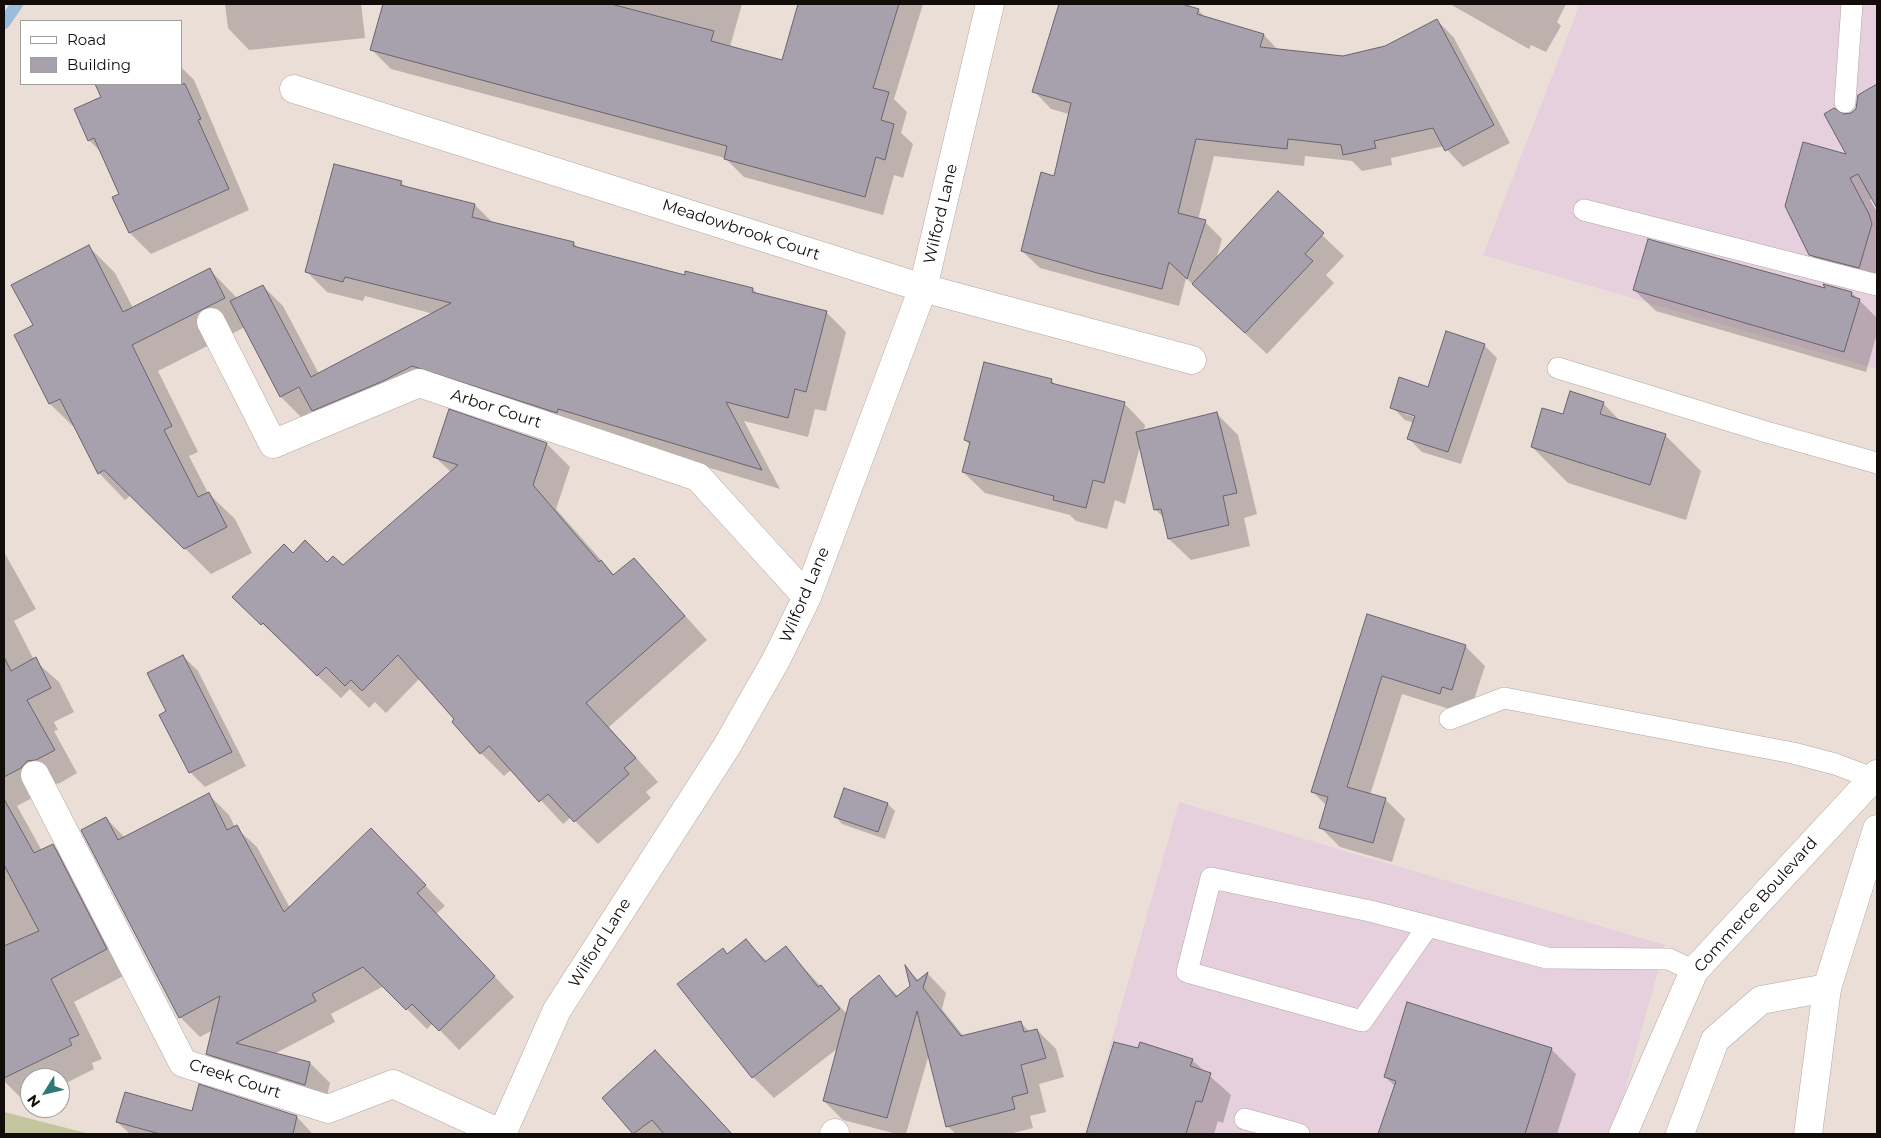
<!DOCTYPE html>
<style>
body{margin:0}
#map{position:relative;width:1881px;height:1138px;overflow:hidden;background:#ebded7;font-family:Montserrat,sans-serif}
canvas{display:block}
.frame{position:absolute;inset:0;border:5px solid #120d0b;pointer-events:none}
.legend{position:absolute;left:20px;top:20px;width:162px;height:65px;box-sizing:border-box;background:#fff;border:1px solid #a09e9d;margin:0;padding:6px 9px;list-style:none;font-size:15px;color:#120d0b}
.legend li{display:flex;align-items:center;gap:10px;height:25px}
.legend b{width:25px;border:1px solid #a09e9d}
.north{position:absolute;left:20px;top:1068px;width:50px;height:50px;box-sizing:border-box;background:#fff;border:1px solid #a09e9d;border-radius:50%;rotate:234deg;font-size:14px;font-weight:700;line-height:20px;text-align:center;color:#120d0b}
.north::after{content:'';display:block;margin:auto;width:18px;height:22px;background:#2e7875;clip-path:polygon(50% 0,100% 100%,50% 72%,0 100%)}
</style>
<div id="map">
<canvas width="1881" height="1138"></canvas>
<div class="frame"></div>
<ul class="legend">
<li><b style="height:6px;background:#fff"></b>Road</li>
<li><b style="height:14px;background:#a6a1ac"></b>Building</li>
</ul>
<div class="north">N</div>
</div>
<script>
const ctx = document.querySelector('canvas').getContext('2d');
ctx.lineJoin = 'round';
function fill(path, color) {
  ctx.fillStyle = color;
  ctx.fill(path, 'evenodd');
}
function shape(rows) {
  const path = new Path2D();
  for (const r of rows) {
    path.moveTo(r[0], r[1]);
    for (let i = 2; i < r.length; i += 2) path.lineTo(r[i], r[i + 1]);
  }
  return path;
}
function strokePath(path, color, width, dash) {
  ctx.strokeStyle = color;
  ctx.lineWidth = width;
  ctx.lineCap = dash ? 'butt' : 'round';
  ctx.setLineDash(dash || []);
  ctx.stroke(path);
}
function label(font, color, halo, rows, align = 'center') {
  ctx.font = font + ' Montserrat,sans-serif';
  ctx.lineWidth = 5;
  ctx.setLineDash([]);
  ctx.textBaseline = 'middle';
  ctx.strokeStyle = halo;
  ctx.fillStyle = color;
  for (const [text, x, y, turn = 0] of rows) {
    ctx.save();
    ctx.translate(x, y);
    ctx.rotate((+turn || 0) * Math.PI / 180);
    ctx.textAlign = isNaN(turn) ? turn : align;
    if (halo) ctx.strokeText(text, 0, 0);
    ctx.fillText(text, 0, 0);
    ctx.restore();
  }
}
fill(shape([
 [1580,4,1877,4,1877,369,1483,255],
 [1179,802,1665,945,1613,1134,1085,1134]
]), '#e6d0dd');
fill(shape([
 [4,1112,90,1134,4,1134]
]), '#c2c59d');
fill(shape([
 [225,4,361,4,365,38,249,50,228,28],
 [384,4,742,4,730,47,782,61,800,4,923,4,894,99,907,112,901,133,913,144,903,178,894,175,883,215,744,177,725,158,391,69,372,50],
 [1071,4,1178,4,1198,10,1206,18,1264,35,1278,50,1343,57,1386,47,1437,20,1454,38,1510,143,1463,167,1444,146,1391,158,1392,165,1362,171,1352,161,1305,156,1304,166,1214,156,1198,220,1205,222,1222,239,1216,260,1278,193,1344,256,1326,275,1334,283,1267,354,1186,278,1179,306,1040,268,1022,251,1054,177,1069,114,1051,109,1034,91],
 [1450,4,1566,4,1557,22,1561,26,1546,52,1531,45,1529,49],
 [181,67,194,80,249,210,151,254,130,233,121,195,103,154,89,140,102,97,98,87,105,84,181,84],
 [1877,85,1877,196,1870,200,1877,212,1877,287,1832,276,1810,254,1849,156,1843,116,1851,114,1857,109,1859,96],
 [401,182,407,188,475,205,493,223,574,243,579,249,685,276,686,273,753,289,758,294,826,312,846,332,826,411,815,409,808,437,744,421,780,489,433,385,333,430,313,411,301,417,281,397,245,327,158,371,198,452,189,456,208,493,235,519,252,553,211,574,131,495,125,500,99,473,77,430,50,404,16,335,34,326,89,247,115,273,133,308,210,270,238,299,263,286,283,306,319,374,434,314,365,296,363,301,327,292,307,272],
 [1634,290,1827,290,1852,293,1877,318,1877,333,1866,372,1656,311],
 [1484,345,1497,358,1461,464,1422,452,1409,439,1414,423,1405,420,1392,407,1429,388],
 [1405,411,1421,417,1421,419,1405,414],
 [1051,380,1057,386,1124,403,1145,425,1144,431,1217,414,1238,435,1257,514,1244,518,1250,546,1191,560,1169,539,1164,518,1156,510,1140,446,1125,504,1115,500,1107,529,1076,521,1070,515,985,493,963,472,970,445,965,440],
 [1603,403,1621,422,1665,435,1701,471,1686,520,1568,483,1532,447,1564,416],
 [547,444,570,467,556,509,615,576,634,559,707,640,609,727,658,782,646,792,651,798,598,844,571,817,563,824,512,769,504,776,481,753,456,719,420,678,386,713,375,702,369,708,350,689,341,698,234,597,293,554,343,567,451,472,435,457],
 [4,552,36,609,14,621,34,660,59,682,74,712,54,722,58,730,54,731,77,773,60,783,51,785,45,791,17,806,42,851,53,845,76,869,129,973,74,1002,102,1059,92,1063,94,1069,60,1086,60,1078,30,1078,30,1100,26,1103,4,1081],
 [1368,616,1465,646,1485,666,1471,709,1459,712,1402,694,1370,795,1385,799,1405,819,1392,862,1340,847,1321,828,1327,806,1313,792],
 [183,656,198,671,246,766,205,787,190,772,168,711],
 [845,789,888,804,895,811,885,839,842,824,835,816],
 [209,795,229,815,235,827,257,847,290,908,391,850,445,906,436,914,514,997,459,1050,433,1023,427,1029,384,986,331,1014,335,1022,274,1054,310,1063,330,1083,325,1104,228,1074,207,1054,213,1030,200,1037,180,1017,106,818,125,838],
 [746,941,768,962,785,948,847,1014,879,977,899,997,912,987,907,969,919,981,928,974,946,993,942,1009,964,1037,1021,1023,1030,1032,1037,1030,1056,1049,1064,1077,1039,1084,1046,1112,1030,1116,1033,1128,1009,1134,956,1134,947,1126,929,1054,906,1134,897,1134,843,1120,824,1101,838,1048,774,1098,753,1077,723,949,728,955],
 [1115,1043,1192,1060,1231,1095,1223,1123,1218,1121,1214,1134,1088,1134],
 [1551,1049,1576,1074,1557,1134,1385,1134,1381,1131,1396,1087,1385,1077],
 [655,1051,674,1070,732,1134,635,1134,603,1098],
 [193,1113,297,1117,311,1132,311,1134,130,1134,117,1122]
]), '#0003');
strokePath(shape([
 [4,23,17,4]
]), '#99bedc', 12);
const building = shape([
 [383,4,611,4,714,31,711,41,782,60,798,4,899,4,873,88,889,92,881,120,894,124,885,160,876,157,865,197,724,159,727,146,370,50,383,4],
 [1059,4,1182,4,1199,9,1197,14,1264,34,1260,47,1343,56,1385,46,1437,19,1494,125,1445,151,1433,128,1374,141,1376,148,1343,155,1341,145,1288,139,1287,149,1196,139,1178,213,1206,220,1187,279,1169,262,1162,289,1097,273,1021,251,1041,172,1054,176,1071,103,1032,92,1059,4],
 [95,84,185,84,201,119,198,120,229,189,129,233,112,197,119,194,94,138,88,141,74,109,101,97,95,84],
 [1877,84,1877,208,1858,174,1850,178,1869,214,1872,224,1859,268,1809,255,1785,206,1803,142,1846,154,1824,114,1834,108,1844,114,1851,113,1856,109,1858,95,1877,84],
 [334,164,402,181,400,185,475,204,472,217,574,242,573,246,685,275,685,271,753,288,752,292,827,311,806,392,795,389,788,418,726,402,762,470,558,409,557,413,412,366,383,381,312,411,299,387,280,397,230,301,263,285,311,377,451,303,345,277,343,282,305,272,334,164],
 [1278,191,1324,233,1305,254,1313,261,1245,333,1192,284,1278,191],
 [1648,239,1825,288,1823,284,1852,292,1851,296,1860,299,1844,352,1633,290,1648,239],
 [89,245,123,312,210,268,225,298,132,345,172,426,164,430,198,497,209,492,227,527,184,549,104,470,98,474,60,399,49,404,14,335,33,325,11,285,89,245],
 [1446,331,1485,344,1448,452,1407,439,1415,416,1390,408,1399,377,1428,387,1446,331],
 [984,362,1052,379,1051,383,1125,402,1104,483,1093,480,1086,508,1053,500,1054,496,962,472,970,442,964,440,984,362],
 [1570,391,1604,402,1600,414,1666,434,1650,485,1531,447,1542,408,1563,414,1570,391],
 [449,409,547,443,533,485,599,562,601,560,613,575,634,558,685,616,586,703,636,758,624,768,629,774,574,822,548,794,539,802,489,746,480,754,452,722,454,719,398,655,362,691,351,680,345,686,326,667,317,676,263,623,261,625,232,597,284,544,293,553,305,540,327,562,333,556,343,565,458,465,433,457,449,409],
 [1217,412,1237,493,1223,496,1229,525,1168,539,1161,509,1154,510,1136,432,1217,412],
 [1367,614,1466,645,1452,690,1442,687,1440,694,1382,676,1347,787,1386,798,1373,843,1319,828,1328,797,1311,792,1367,614],
 [183,655,232,752,189,773,159,715,166,711,147,673,183,655],
 [4,657,11,671,36,657,51,688,27,700,55,750,36,760,27,761,21,768,4,777,4,657],
 [844,788,888,803,878,832,834,817,844,788],
 [209,793,227,830,237,825,284,912,371,828,426,885,417,893,495,976,439,1031,412,1004,406,1010,363,967,312,994,316,1001,236,1043,310,1062,305,1085,206,1054,220,996,179,1018,81,830,106,817,118,840,209,793],
 [4,799,34,853,53,844,107,949,51,979,79,1035,69,1039,72,1045,4,1078,4,946,39,931,4,865,4,799],
 [746,939,765,962,786,946,818,987,821,985,840,1009,752,1078,677,984,723,948,727,954,746,939],
 [905,965,917,981,928,972,923,988,961,1036,1021,1021,1024,1032,1037,1029,1046,1058,1021,1065,1028,1093,1012,1097,1015,1109,946,1127,917,1011,887,1118,823,1101,850,999,879,975,896,997,910,986,905,965],
 [1407,1002,1552,1048,1525,1134,1378,1134,1396,1081,1384,1077,1407,1002],
 [1114,1042,1138,1048,1140,1042,1193,1059,1190,1066,1211,1073,1202,1102,1196,1101,1186,1134,1086,1134,1114,1042],
 [655,1050,732,1134,664,1134,652,1120,633,1134,602,1098,655,1050],
 [199,1084,297,1116,293,1134,160,1134,116,1122,125,1092,192,1111,199,1084]
]);
fill(building, '#a6a1ac');
strokePath(building, '#68636e', 1);
const lane = shape([
 [1845,102,1852,4],
 [1584,210,1877,285],
 [1558,368,1763,431,1877,463],
 [1450,719,1504,698,1793,753,1835,764,1872,778],
 [1428,926,1362,1021,1187,972,1211,878,1370,911,1428,926,1547,958,1669,959,1694,971],
 [1245,1119,1299,1134]
]);
const street = shape([
 [294,89,923,288,1192,360],
 [211,322,273,444,419,383,698,477,807,597],
 [35,775,183,1063,328,1109,393,1084,502,1134],
 [502,1134,557,1010,727,746,776,660,807,597,923,288,990,4],
 [834,1134,835,1133]
]);
const secondary = shape([
 [1623,1134,1694,971,1877,774],
 [1680,1134,1715,1040,1761,1000,1827,988]
]);
const primary = shape([
 [1827,988,1877,829]
]);
const highway = shape([
 [1808,1134,1827,988]
]);
strokePath(lane, '#b3a6a0', 22);
strokePath(street, '#b3a6a0', 29);
strokePath(secondary, '#b3a6a0', 29);
strokePath(primary, '#b3a6a0', 29);
strokePath(highway, '#b3a6a0', 29);
strokePath(lane, '#fff', 21);
strokePath(street, '#fff', 28);
strokePath(secondary, '#fff', 28);
strokePath(primary, '#fff', 28);
strokePath(highway, '#fff', 28);
label('16px', '#120d0b', '#fff', [
 ["Wilford Lane",941,214,-77],
 ["Meadowbrook Court",741,230,18],
 ["Arbor Court",496,409,18],
 ["Wilford Lane",805,595,-67],
 ["Commerce Boulevard",1756,905,-48],
 ["Wilford Lane",600,943,-58],
 ["Creek Court",235,1079,18]
]);
</script>
